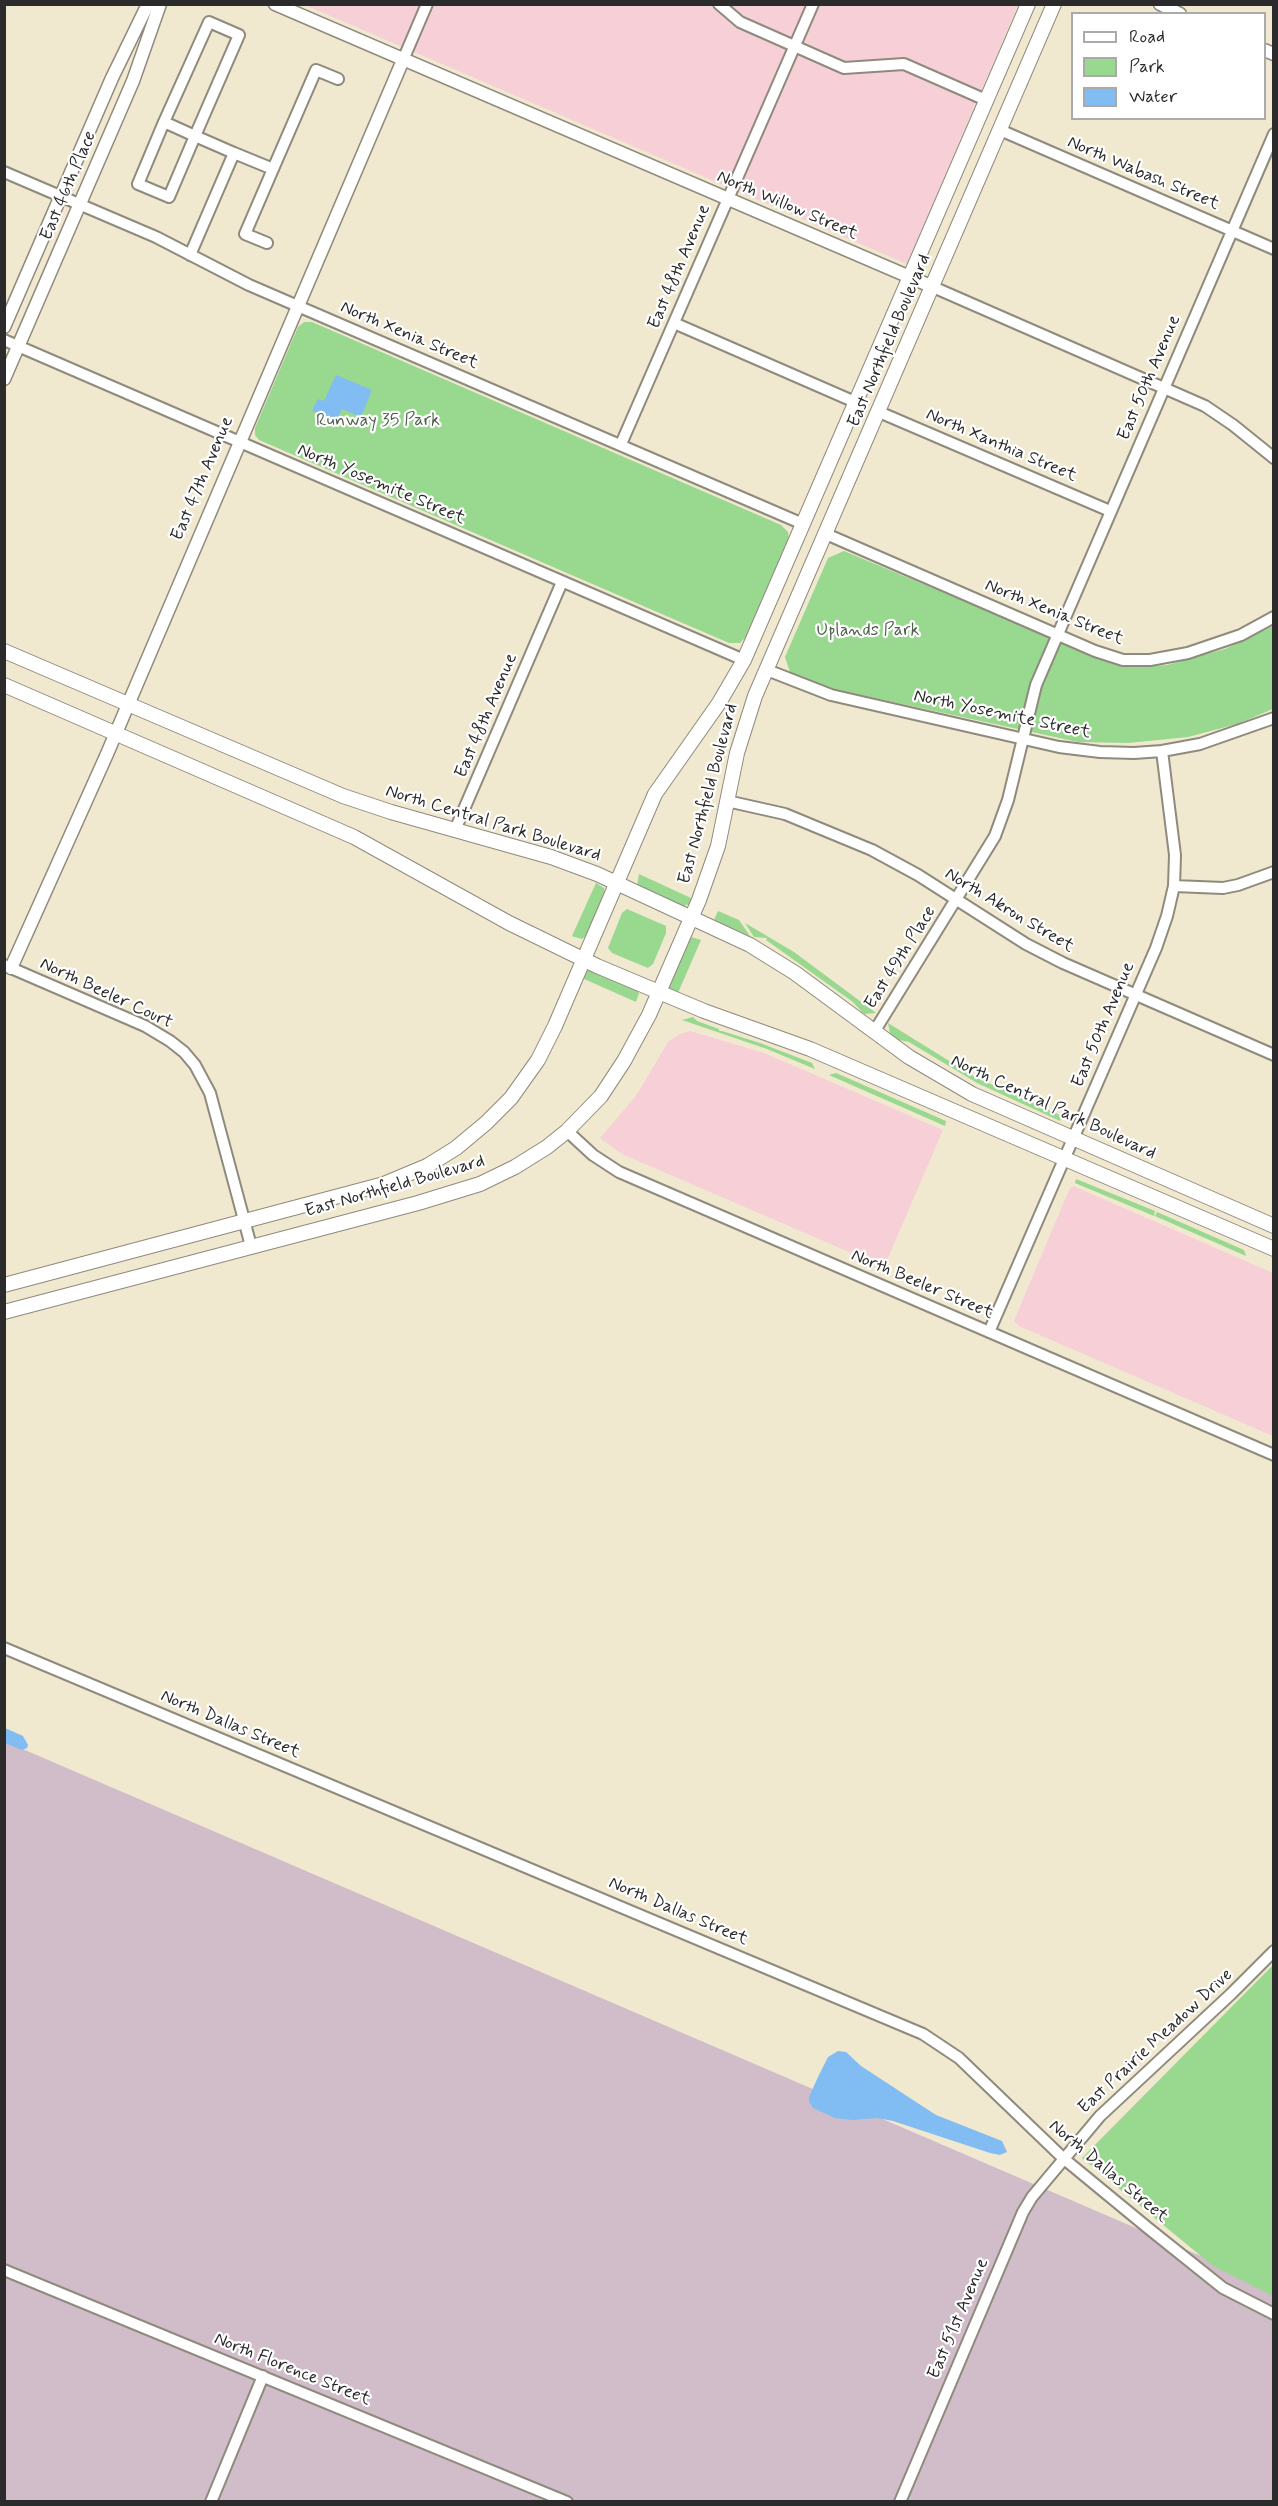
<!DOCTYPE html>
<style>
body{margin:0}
#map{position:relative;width:1278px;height:2506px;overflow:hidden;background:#f0e8cf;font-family:Mynerve,sans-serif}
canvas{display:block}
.frame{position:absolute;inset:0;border:6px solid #2b2b2b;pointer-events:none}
.legend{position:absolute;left:1071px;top:12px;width:195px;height:108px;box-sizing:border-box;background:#fff;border:2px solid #aaa;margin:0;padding:8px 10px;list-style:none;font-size:18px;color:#2b2b2b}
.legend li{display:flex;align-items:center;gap:12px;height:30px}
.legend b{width:30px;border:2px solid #aaa}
</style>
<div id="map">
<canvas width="1278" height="2506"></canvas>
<div class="frame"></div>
<ul class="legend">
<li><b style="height:8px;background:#fff"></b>Road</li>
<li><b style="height:16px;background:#98d88f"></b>Park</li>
<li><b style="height:16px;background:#81bcf3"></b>Water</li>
</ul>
</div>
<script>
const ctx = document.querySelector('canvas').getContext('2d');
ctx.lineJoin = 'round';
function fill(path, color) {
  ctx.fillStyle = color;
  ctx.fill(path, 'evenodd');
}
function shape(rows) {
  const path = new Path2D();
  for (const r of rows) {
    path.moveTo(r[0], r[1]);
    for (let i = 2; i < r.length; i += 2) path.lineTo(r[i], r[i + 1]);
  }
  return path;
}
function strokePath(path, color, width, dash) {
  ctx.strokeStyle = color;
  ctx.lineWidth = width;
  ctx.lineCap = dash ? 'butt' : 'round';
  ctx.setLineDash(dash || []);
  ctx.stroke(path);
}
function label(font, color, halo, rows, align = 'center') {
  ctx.font = font + ' Mynerve,sans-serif';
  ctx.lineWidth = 4.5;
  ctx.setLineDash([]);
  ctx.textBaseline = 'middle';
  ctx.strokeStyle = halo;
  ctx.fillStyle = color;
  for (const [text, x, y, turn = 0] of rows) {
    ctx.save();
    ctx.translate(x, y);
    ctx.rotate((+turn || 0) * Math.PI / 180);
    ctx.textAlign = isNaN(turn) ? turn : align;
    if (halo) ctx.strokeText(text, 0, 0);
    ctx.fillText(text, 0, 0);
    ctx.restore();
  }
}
fill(shape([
 [305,5,1018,5,907,264],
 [690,1031,764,1053,943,1130,884,1267,622,1154,600,1138,636,1096,668,1042,680,1034],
 [1073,1186,1273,1273,1273,1436,1019,1326,1014,1321,1069,1190]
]), '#f6cfd7');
fill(shape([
 [4,1741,1273,2287,1273,2501,5,2501]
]), '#d1bdc9');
fill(shape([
 [304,322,312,322,781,525,788,532,789,542,748,635,740,643,729,643,259,440,255,435,255,428,298,327],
 [844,551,1112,663,1143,667,1167,665,1225,649,1273,626,1273,709,1237,724,1188,737,1128,743,1078,742,828,688,790,672,785,657,828,558],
 [639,874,693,899,691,903,682,907,637,886],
 [596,883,604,888,605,894,587,935,582,939,578,938,572,936],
 [627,909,666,926,666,933,653,964,648,968,612,953,608,948,622,913],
 [718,911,739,920,750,936,714,920],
 [745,923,794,952,876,1013,864,1014,853,1002,766,940,767,938,754,937],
 [691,937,701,940,678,993,670,990,669,985],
 [586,971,591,971,635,989,639,993,636,1002,582,978],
 [693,1017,697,1021,719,1029,719,1031,722,1031,760,1043,812,1063,815,1069,767,1049,682,1020],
 [888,1023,975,1077,1062,1116,1060,1121,977,1083,909,1042,899,1040,890,1033],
 [836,1073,946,1121,945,1126,829,1075],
 [1076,1179,1155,1211,1154,1216,1075,1183],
 [1157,1212,1244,1250,1246,1256,1155,1216],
 [1273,1965,1273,2296,1213,2266,1082,2158]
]), '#98d88f');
fill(shape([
 [336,375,372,390,361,417,342,409,336,421,312,411,318,399,324,401],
 [5,1728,23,1736,28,1745,27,1748,22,1750,5,1743],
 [838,2051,846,2052,861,2066,936,2115,1002,2141,1007,2152,1000,2155,990,2153,893,2121,877,2118,853,2120,835,2118,813,2108,809,2102,809,2097,818,2077,828,2057]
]), '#81bcf3');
const minor = shape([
 [719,4,740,22,844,68,904,64,986,100],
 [403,60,427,4],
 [164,122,209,22,239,35,195,136,169,197,138,184,164,122,195,136,234,153,190,255],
 [1000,130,1274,249],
 [234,153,273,169,245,234,267,243],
 [273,169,316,70,338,79],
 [4,172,156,237,249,285,803,524],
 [933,287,1205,406,1233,425,1274,458],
 [674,323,855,402],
 [4,340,744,660],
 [879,412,1110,511],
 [621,444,813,4],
 [826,534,1095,651,1123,660,1150,660,1188,653,1241,635,1274,617],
 [767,670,831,695,1059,747,1100,752,1134,753,1162,751,1200,744,1274,718],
 [727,801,785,814,872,850,918,875,1026,944,1063,963,1274,1055],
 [455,830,562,582],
 [1174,886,1223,888,1238,885,1274,872],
 [4,965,145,1026,170,1041,184,1052,195,1065,210,1093,251,1246],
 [874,1032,995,836,1008,800,1036,685,1274,134],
 [567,1131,593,1155,619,1172,1274,1455],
 [989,1332,1156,948,1167,916,1174,886,1175,855,1162,751],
 [4,1648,923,2034,959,2058,1063,2158,1148,2228,1223,2288,1274,2314],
 [4,2270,567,2502],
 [211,2502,263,2376],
 [900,2502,1023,2212,1032,2197,1100,2116,1231,1994,1274,1951]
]);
const tertiary = shape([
 [275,4,933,287],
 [1160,4,1180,14],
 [1264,50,1274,54],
 [4,327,112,78,148,4],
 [4,379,133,81,160,4],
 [11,968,107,754,403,60]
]);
const secondary = shape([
 [4,651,343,796,391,812,551,857,597,874,750,945,795,973,909,1057,972,1094,1274,1226],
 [4,685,354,837,509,923,597,966,704,1011,810,1049,1274,1249],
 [4,1285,384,1184,427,1166,456,1148,486,1123,511,1098,538,1060,555,1026,655,794,719,703,744,660,1028,4],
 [4,1312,418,1203,480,1184,515,1167,547,1147,567,1131,601,1096,624,1061,649,1015,699,900,718,846,737,753,755,696,1054,4]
]);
strokePath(minor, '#8e8a7d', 14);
strokePath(tertiary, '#8e8a7d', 15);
strokePath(secondary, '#8e8a7d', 16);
strokePath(minor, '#fff', 10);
strokePath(tertiary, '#fff', 12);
strokePath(secondary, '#fff', 14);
label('18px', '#2b2b2b', '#fff', [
 ["North Wabash Street",1143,174,23],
 ["East 46th Place",69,186,-67],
 ["North Willow Street",787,206,23],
 ["East 48th Avenue",680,267,-67],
 ["North Xenia Street",409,336,23],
 ["East Northfield Boulevard",890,341,-67],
 ["East 50th Avenue",1150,378,-67],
 ["North Xanthia Street",1001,446,23],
 ["East 47th Avenue",203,479,-67],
 ["North Yosemite Street",381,485,23],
 ["North Xenia Street",1054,613,22],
 ["North Yosemite Street",1002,715,12],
 ["East 48th Avenue",487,716,-67],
 ["East Northfield Boulevard",709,794,-75],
 ["North Central Park Boulevard",493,824,17],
 ["North Akron Street",1009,911,31],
 ["East 49th Place",901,958,-58],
 ["North Beeler Court",106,994,25],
 ["East 50th Avenue",1104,1025,-67],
 ["North Central Park Boulevard",1053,1108,25],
 ["East Northfield Boulevard",395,1187,-16],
 ["North Beeler Street",922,1285,23],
 ["North Dallas Street",230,1725,23],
 ["North Dallas Street",678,1912,23],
 ["East Prairie Meadow Drive",1156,2042,-43],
 ["North Dallas Street",1108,2172,40],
 ["East 51st Avenue",959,2319,-67],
 ["North Florence Street",292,2370,22]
]);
label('18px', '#4c5f49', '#fff', [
 ["Runway 35 Park",378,421],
 ["Uplands Park",868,631]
]);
</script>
